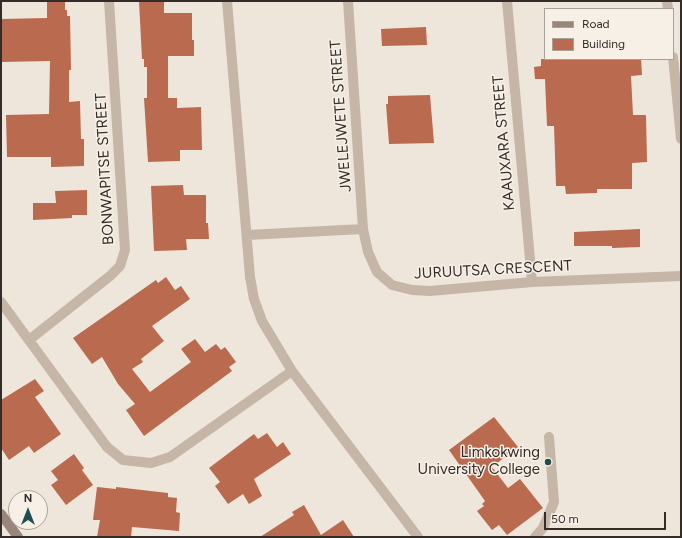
<!DOCTYPE html>
<style>
body{margin:0}
#map{position:relative;width:682px;height:538px;overflow:hidden;background:#efe6db;font-family:Figtree,sans-serif}
canvas{display:block}
.frame{position:absolute;inset:0;border:2px solid #332c28;pointer-events:none}
.legend{position:absolute;left:544px;top:8px;width:130px;height:52px;box-sizing:border-box;background:#f7f0e7;border:1px solid #a9a29b;margin:0;padding:5px 7px;list-style:none;font-size:12px;color:#332c28}
.legend li{display:flex;align-items:center;gap:8px;height:20px}
.legend b{width:20px;border:1px solid #a9a29b}
.north{position:absolute;left:8px;top:490px;width:40px;height:40px;box-sizing:border-box;background:#f7f0e7;border:1px solid #a9a29b;border-radius:50%;rotate:0deg;font-size:11px;font-weight:700;line-height:16px;text-align:center;color:#332c28}
.north::after{content:'';display:block;margin:auto;width:14px;height:18px;background:#214d50;clip-path:polygon(50% 0,100% 100%,50% 72%,0 100%)}
.scale{position:absolute;left:544px;top:512px;width:122px;height:18px;box-sizing:border-box;border:2px solid #332c28;border-top:0;padding-left:5px;font-size:12px;line-height:14px;white-space:nowrap;color:#332c28;-webkit-text-stroke:3px #f7f0e7;paint-order:stroke}
</style>
<div id="map">
<canvas width="682" height="538"></canvas>
<div class="frame"></div>
<ul class="legend">
<li><b style="height:5px;background:#99867a"></b>Road</li>
<li><b style="height:11px;background:#ba6a4e"></b>Building</li>
</ul>
<div class="north">N</div>
<div class="scale">50 m</div>
</div>
<script>
const ctx = document.querySelector('canvas').getContext('2d');
ctx.lineJoin = 'round';
function fill(path, color) {
  ctx.fillStyle = color;
  ctx.fill(path, 'evenodd');
}
function shape(rows) {
  const path = new Path2D();
  for (const r of rows) {
    path.moveTo(r[0], r[1]);
    for (let i = 2; i < r.length; i += 2) path.lineTo(r[i], r[i + 1]);
  }
  return path;
}
function strokePath(path, color, width, dash) {
  ctx.strokeStyle = color;
  ctx.lineWidth = width;
  ctx.lineCap = dash ? 'butt' : 'round';
  ctx.setLineDash(dash || []);
  ctx.stroke(path);
}
function label(font, color, halo, rows, align = 'center') {
  ctx.font = font + ' Figtree,sans-serif';
  ctx.lineWidth = 3;
  ctx.setLineDash([]);
  ctx.textBaseline = 'middle';
  ctx.strokeStyle = halo;
  ctx.fillStyle = color;
  for (const [text, x, y, turn = 0] of rows) {
    ctx.save();
    ctx.translate(x, y);
    ctx.rotate((+turn || 0) * Math.PI / 180);
    ctx.textAlign = isNaN(turn) ? turn : align;
    if (halo) ctx.strokeText(text, 0, 0);
    ctx.fillText(text, 0, 0);
    ctx.restore();
  }
}
fill(shape([
 [47,1,65,1,65,10,67,10,67,16,70,16,71,70,69,70,69,102,80,101,81,139,84,139,84,166,51,167,51,157,7,157,6,115,49,114,50,61,1,62,1,19,47,18],
 [139,1,164,1,164,13,192,13,192,40,194,40,194,56,168,56,168,98,177,98,177,108,201,107,202,150,180,150,180,161,148,162,144,98,147,98,147,67,144,67,144,59,142,59],
 [426,27,427,45,382,46,381,29],
 [541,59,641,59,642,75,631,76,633,115,646,115,647,162,632,163,632,189,597,189,597,193,566,194,565,186,556,186,554,126,547,126,545,79,535,79,534,67,541,66],
 [430,95,434,143,389,144,386,104,388,104,388,96],
 [183,185,184,195,206,195,206,223,208,223,209,239,186,239,187,250,154,251,151,186],
 [87,190,87,215,72,215,72,218,33,220,33,203,56,203,55,191],
 [640,229,640,247,612,248,612,246,574,246,574,232],
 [166,277,175,290,181,286,190,299,152,326,164,341,141,359,143,362,132,369,150,392,191,362,181,349,195,339,205,352,216,344,221,350,225,347,236,362,229,367,232,371,144,436,126,410,135,404,118,384,102,357,92,364,73,338,156,280,158,283],
 [35,379,44,391,35,397,61,434,34,453,29,446,9,460,1,448,1,400],
 [494,417,518,447,492,467,508,488,520,479,543,508,507,535,499,525,492,530,477,511,484,506,482,504,485,501,449,450],
 [267,433,277,447,283,442,291,454,254,479,262,496,249,504,243,494,228,504,215,486,220,482,209,468,254,434,258,439],
 [74,454,84,468,82,470,93,485,66,505,51,485,58,480,51,471],
 [97,487,116,489,116,487,168,493,168,497,177,498,176,512,180,513,179,531,132,527,131,537,97,537,100,520,93,520],
 [304,505,321,535,343,520,354,537,260,537,294,515,292,512]
]), '#ba6a4e');
strokePath(shape([
 [227,1,250,277,254,299,262,321,292,371,418,537],
 [348,1,363,229],
 [507,1,532,282],
 [667,1,668,9],
 [673,57,681,139],
 [247,235,363,229,368,252,377,272,392,285,412,290,430,291,532,282,681,276],
 [1,302,107,447,123,460,151,463,170,457,292,371],
 [29,340,110,276,120,266,125,250,109,1],
 [535,537,543,528,554,502,549,437]
]), '#c6b6a8', 10);
strokePath(shape([
 [1,514,18,537]
]), '#99867a', 10);
for (const [x, y, r, color] of [
 [548,462,4,"#214d50"]
]) {
  const dot = new Path2D();
  dot.arc(x, y, r, 0, 2 * Math.PI);
  ctx.fillStyle = color;
  ctx.fill(dot);
  strokePath(dot, '#f7f0e7', 1.5);
}
label('15px', '#332c28', '#f7f0e7', [
 ["JWELEJWETE STREET",341,116,-94],
 ["KAAUXARA STREET",504,143,-95],
 ["BONWAPITSE STREET",105,169,-93],
 ["JURUUTSA CRESCENT",493,270,-3]
]);
label('15px', '#332c28', '#f7f0e7', [
 ["Limkokwing",540,453],
 ["University College",540,470]
], 'right');
</script>
